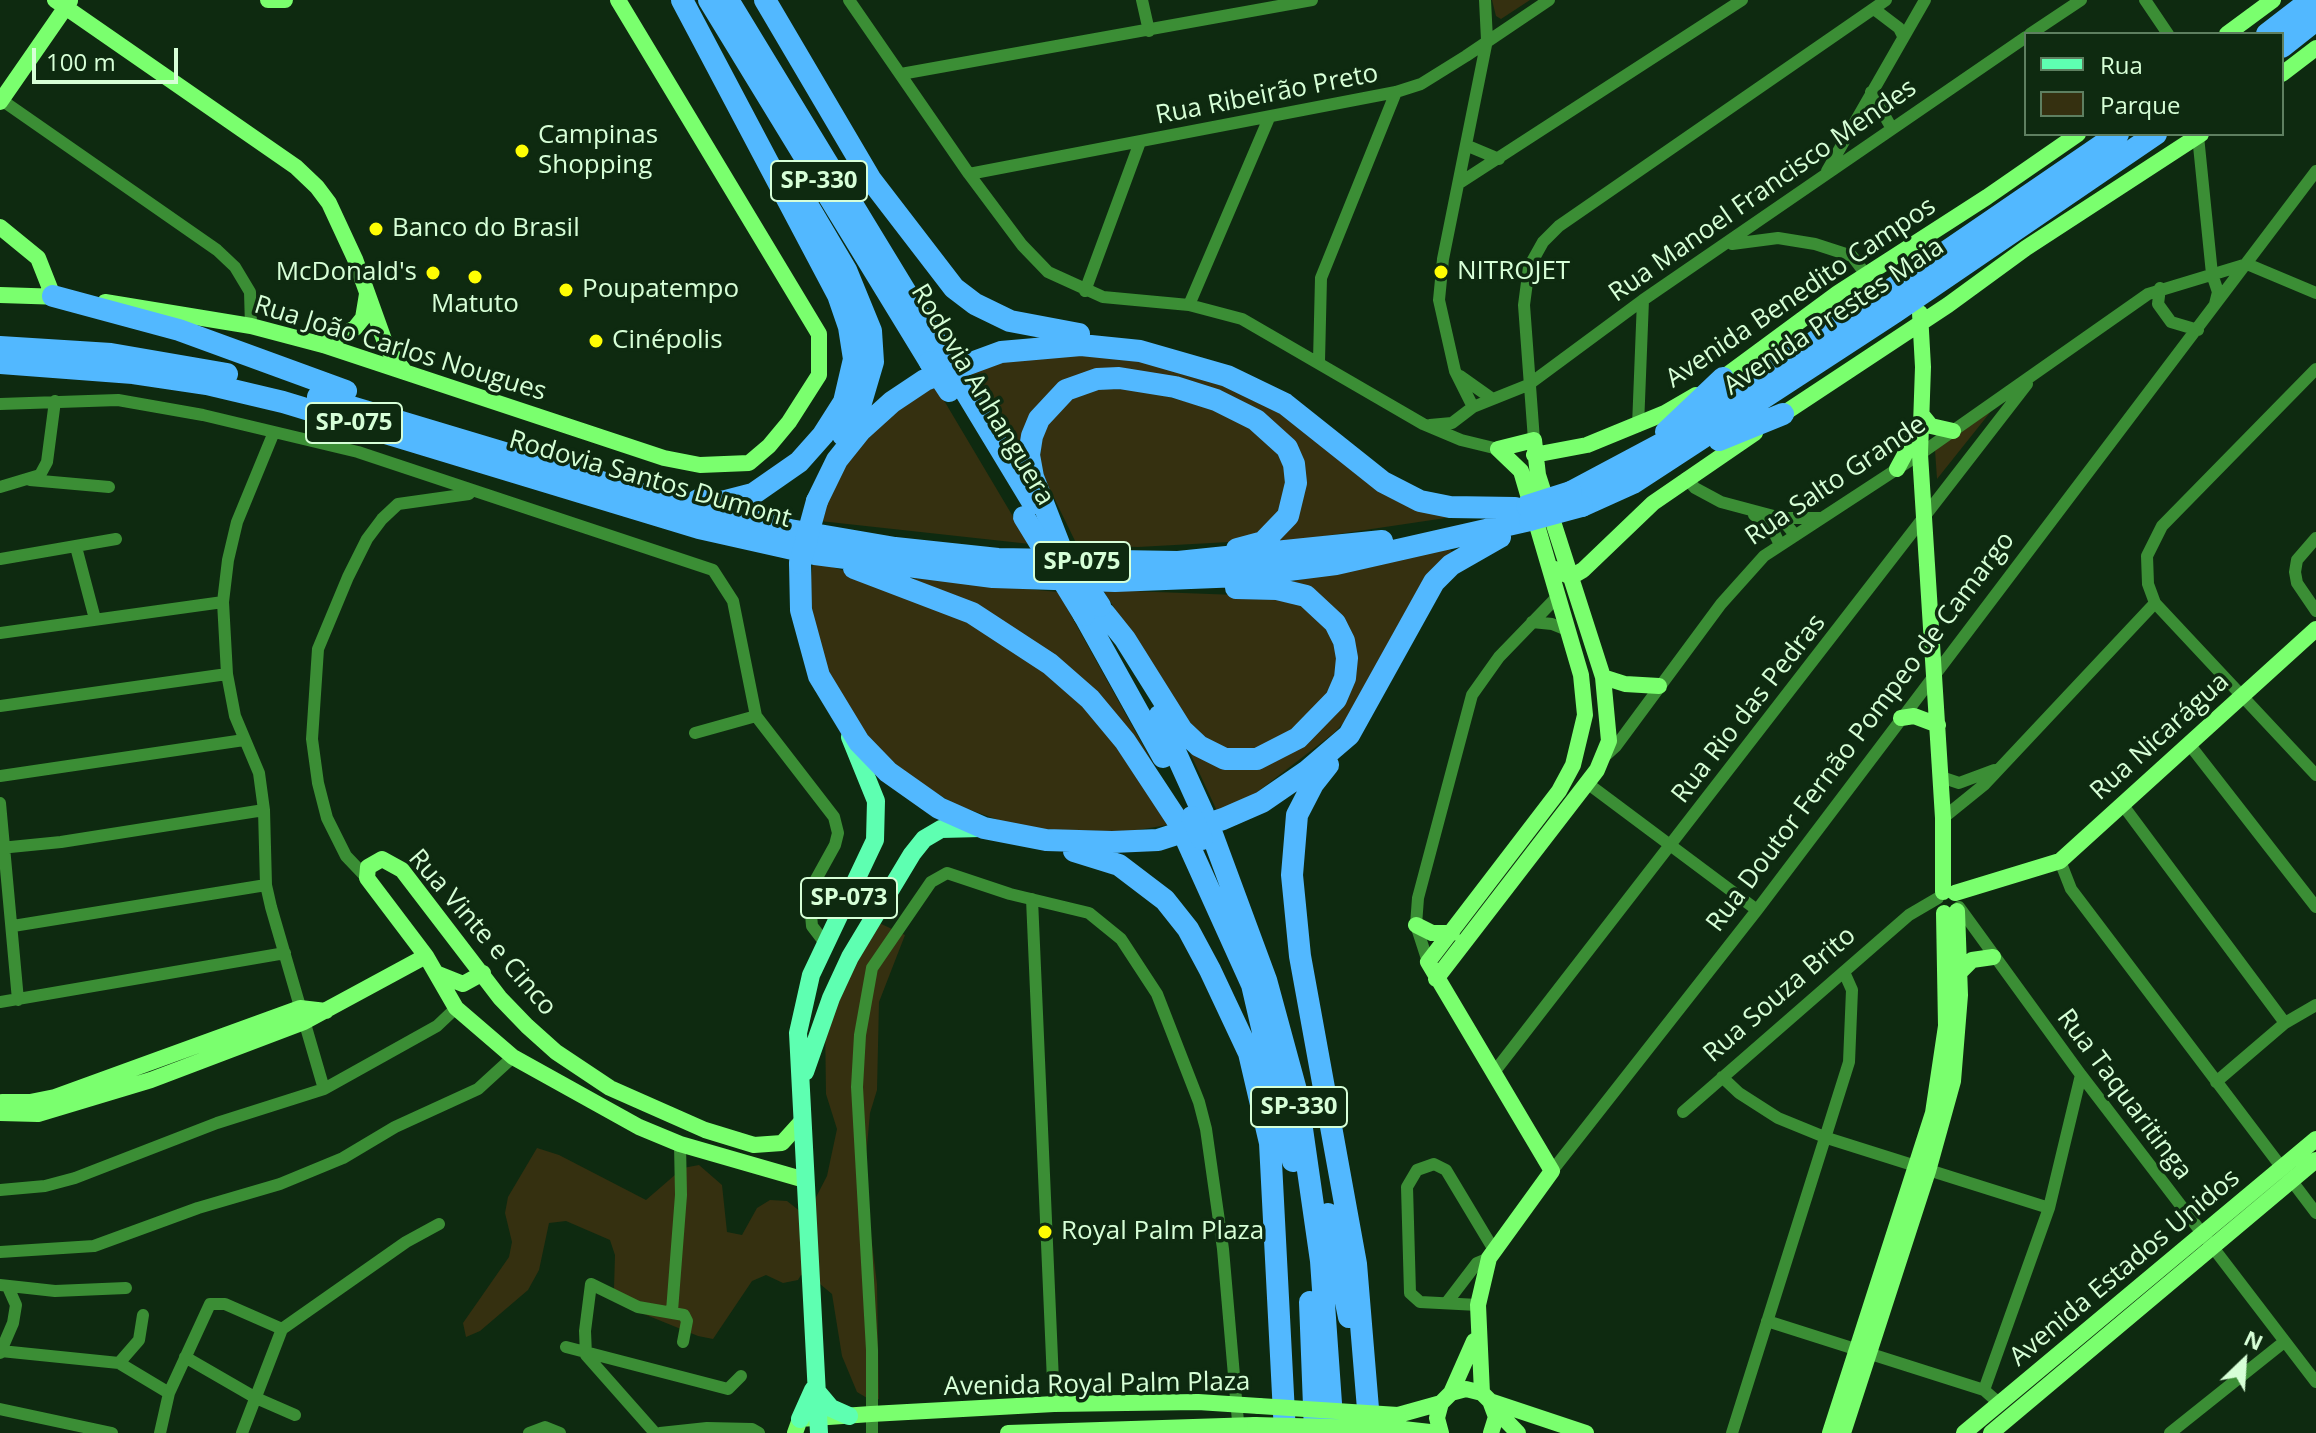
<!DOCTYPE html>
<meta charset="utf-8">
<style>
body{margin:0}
#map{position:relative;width:2316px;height:1433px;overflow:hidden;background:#0e2a10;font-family:"Open Sans",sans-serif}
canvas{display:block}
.legend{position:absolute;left:2024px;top:32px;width:260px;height:104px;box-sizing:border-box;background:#0e2a10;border:2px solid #5e7f60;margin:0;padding:10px 14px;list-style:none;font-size:24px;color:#d7ffd7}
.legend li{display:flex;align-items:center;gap:16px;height:40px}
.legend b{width:40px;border:2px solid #5e7f60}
.north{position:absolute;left:2204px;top:1321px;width:80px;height:80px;-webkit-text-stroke:6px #0e2a10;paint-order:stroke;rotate:25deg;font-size:22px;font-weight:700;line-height:32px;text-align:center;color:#d7ffd7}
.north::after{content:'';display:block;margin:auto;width:28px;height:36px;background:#d7ffd7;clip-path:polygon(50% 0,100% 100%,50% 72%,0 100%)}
.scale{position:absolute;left:32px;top:48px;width:146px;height:36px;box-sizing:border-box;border:4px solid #d7ffd7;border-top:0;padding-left:10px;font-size:24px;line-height:28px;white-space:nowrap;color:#d7ffd7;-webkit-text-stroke:6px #0e2a10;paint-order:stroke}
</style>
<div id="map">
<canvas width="2316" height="1433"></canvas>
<ul class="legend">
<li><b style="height:10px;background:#5effb1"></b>Rua</li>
<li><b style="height:22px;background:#353010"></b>Parque</li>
</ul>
<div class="north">N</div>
<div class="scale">100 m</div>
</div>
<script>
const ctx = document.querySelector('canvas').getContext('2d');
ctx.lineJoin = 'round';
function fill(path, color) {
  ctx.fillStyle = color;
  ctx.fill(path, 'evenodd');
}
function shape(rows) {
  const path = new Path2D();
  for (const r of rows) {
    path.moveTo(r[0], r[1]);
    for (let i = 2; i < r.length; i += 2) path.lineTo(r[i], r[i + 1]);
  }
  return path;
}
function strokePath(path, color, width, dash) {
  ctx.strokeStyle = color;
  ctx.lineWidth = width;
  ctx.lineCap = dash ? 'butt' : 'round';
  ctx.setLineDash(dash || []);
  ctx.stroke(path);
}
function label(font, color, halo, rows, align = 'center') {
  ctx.font = font + ' "Open Sans",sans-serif';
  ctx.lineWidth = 7;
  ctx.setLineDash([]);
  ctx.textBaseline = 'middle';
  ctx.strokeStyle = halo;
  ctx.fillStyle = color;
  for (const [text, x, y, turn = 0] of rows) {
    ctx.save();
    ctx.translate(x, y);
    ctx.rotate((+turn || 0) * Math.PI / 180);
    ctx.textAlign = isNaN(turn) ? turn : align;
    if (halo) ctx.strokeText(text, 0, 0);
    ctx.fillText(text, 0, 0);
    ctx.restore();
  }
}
fill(shape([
 [1492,0,1530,0,1501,19,1496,16],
 [1050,352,1173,365,1263,400,1459,516,1271,544,1304,480,1232,401,1080,379,1022,457,968,370],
 [933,382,1018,525,1030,544,820,521,835,481,862,438],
 [1124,385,1236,415,1287,457,1286,507,1248,541,1138,547,1077,545,1039,467,1043,427,1074,393],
 [1996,405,1937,479,1935,450],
 [1449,549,1453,552,1349,717,1334,733,1256,793,1217,811,1185,742,1258,766,1357,665,1289,582],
 [813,561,896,587,991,634,1052,679,1103,725,1173,824,1126,832,1035,829,1004,822,954,804,899,769,869,739,831,680,817,641,809,591],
 [913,578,1058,592,1165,785,1132,735],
 [1103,590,1290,597,1338,634,1337,691,1268,751,1212,748,1176,708],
 [877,922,905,935,879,1002,877,1090,870,1113,864,1179,877,1284,879,1399,872,1401,857,1392,842,1356,832,1294,820,1284,801,1275,798,1280,783,1283,766,1275,752,1281,713,1339,698,1336,639,1312,614,1289,615,1255,610,1240,566,1221,549,1223,539,1270,528,1290,480,1331,466,1337,463,1323,509,1257,512,1242,505,1213,508,1197,537,1148,559,1155,646,1200,683,1168,699,1165,722,1185,727,1232,742,1235,757,1208,770,1200,787,1201,801,1212,813,1203,827,1176,837,1129,826,1094,825,1021]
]), '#353010');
strokePath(shape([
 [849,0,969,174,1022,245,1048,272,1103,297,1189,305,1242,319,1423,424,1461,440,1498,449],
 [1142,0,1149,31],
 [2145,0,2168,34],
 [1874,9,1899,28,1903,36],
 [2030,34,2081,0],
 [901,74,1312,0],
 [1871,92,1891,127],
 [0,99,217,250,235,267,250,292,251,326],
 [2198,136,2212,274,2218,292,2215,304],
 [1468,146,1499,159],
 [1827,171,1925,0],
 [969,174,1396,92,1421,84,1466,56,1549,0],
 [1461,182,1742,0],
 [1732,244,1778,238,1815,244,1852,256,1867,276],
 [2160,288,2158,304,2171,322,2198,330],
 [1085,291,1140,142],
 [1189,305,1269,118],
 [1319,361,1321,278,1396,92],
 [2316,369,2162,526,2147,556,2148,584,2155,603,2316,775],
 [1460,376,1491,398],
 [0,404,118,400,203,415,358,452,713,570,733,601,756,716,834,817,838,833,835,845,809,892,812,926,825,943],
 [1473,407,1455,371,1439,300,1443,259,1487,40,1485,0],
 [1430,425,1452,423,1473,407,1528,385,1643,300,2026,37],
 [1638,426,1643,300],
 [274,432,237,522,228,560,223,602,227,674,235,716,259,773,264,810,266,885,271,907,324,1089],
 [1534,440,1524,305,1529,267,1543,242,1559,226,1886,0],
 [1686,478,1695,488,1721,502,1781,518,1795,535],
 [30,480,109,487],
 [0,487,40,475,47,462,55,401],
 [1754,515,1771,526,1780,545],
 [1781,518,1820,518],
 [2316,538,2297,560,2295,572,2297,583,2316,611],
 [76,547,95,619],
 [0,559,116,539],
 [1532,622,1552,624,1567,630],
 [0,633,223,602],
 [0,706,227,674],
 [695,733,756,716],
 [2189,744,2316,907],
 [1605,756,1616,746,1721,604,1764,556,1920,454,2148,294,2247,264,2316,293],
 [0,776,244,740],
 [1941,777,1959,783,1994,770],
 [1587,783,1757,910],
 [0,803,18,1000],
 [2122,804,2285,1023],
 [1943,818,1985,784,2155,603],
 [0,848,61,842,264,810],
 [2060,861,2071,889,2316,1213],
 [367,878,346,856,327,818,318,783,312,739,318,649,348,577,367,539,382,519,398,504,469,494],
 [1032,899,1054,1404],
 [1959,907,2081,1075,2316,1382],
 [13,926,266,885],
 [1428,962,1416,925,1418,898,1472,695,1499,657,1557,597],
 [0,1002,285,953],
 [1495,1071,2027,384],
 [1722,1077,1739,1093,1778,1118,1827,1138,2049,1208],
 [2216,1082,2285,1023,2316,1005],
 [1683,1112,1909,915,1938,898],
 [1552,1171,1757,910,2316,171],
 [0,1190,45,1186,75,1178,217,1123,324,1089,437,1026,456,1008],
 [0,1252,94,1246,198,1208,280,1184,343,1158,395,1127,478,1089,513,1057],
 [0,1285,55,1291,126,1288],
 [1448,1301,1477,1263,1489,1258],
 [1478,1305,1420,1302,1410,1293,1407,1187,1417,1170,1434,1164,1446,1170,1494,1250],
 [672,1311,681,1195,680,1144],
 [1767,1321,1984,1390,2000,1404],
 [566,1347,728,1389,741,1376],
 [1,1351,119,1363,169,1393],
 [0,1353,13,1323,16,1305,8,1287],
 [185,1357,256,1398,295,1415],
 [119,1363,139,1340,143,1315],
 [1984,1390,2049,1208,2081,1075],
 [0,1409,112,1433],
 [160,1433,169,1393,210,1304,225,1304,282,1329,406,1242,439,1224],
 [242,1433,282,1329],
 [529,1433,545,1427,560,1433],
 [655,1433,586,1355,585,1331,591,1284,638,1307,684,1315,687,1321,683,1342],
 [660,1433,707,1428,752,1429,759,1433],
 [872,1433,872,1350,857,1087,860,1035,872,968,931,882,947,873,1010,894,1089,913,1121,939,1157,994,1199,1102,1206,1129,1223,1249,1239,1433],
 [1732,1433,1849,1062,1852,990,1844,972],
 [2170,1433,2284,1342]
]), '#3b8e35', 12);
strokePath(shape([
 [55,0,296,167,317,187,329,203,355,259,387,348,405,372],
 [268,0,285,0],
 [2227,34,2273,0],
 [2282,74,2316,48],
 [0,102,70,1],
 [0,227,38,258,53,296],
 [0,295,62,297],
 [105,302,251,326,323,345,664,458,700,465,749,463,769,446,789,422,819,375,819,334,618,0],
 [1920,313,1923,367,1920,454,1943,818,1943,892],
 [323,345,355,328,363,318,367,294],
 [1716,383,1838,293,1987,197,2078,134],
 [1922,415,1931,426,1953,431],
 [1774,420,1948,305,2026,248,2201,134],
 [1534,455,1587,445,1665,413,1696,395],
 [1897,469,1917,432],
 [1550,567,1571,577,1583,570,1653,503,1755,433],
 [1603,677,1625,684,1659,686],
 [1901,718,1914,716,1938,725],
 [1955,893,2060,861,2316,629],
 [1416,925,1432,933,1452,933],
 [1959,973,1972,960,1993,957],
 [438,974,463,984,483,973],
 [1436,979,1597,770,1609,741,1603,677,1538,475,1534,440,1498,449],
 [2,1102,30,1102,55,1097,300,1008,326,1011],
 [0,1113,38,1114,151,1080,304,1022,426,956],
 [801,1122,782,1143,754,1145,705,1130,610,1088,556,1052,527,1026,500,998,402,870,382,859,368,867,367,878,426,956,456,1008,513,1057,639,1127,680,1144,805,1180],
 [1451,1393,1474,1341],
 [1482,1393,1478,1305,1489,1258,1552,1171,1428,962,1559,791,1573,765,1585,715,1581,675,1521,471,1498,449],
 [1490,1401,1586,1433],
 [1493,1407,1518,1433],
 [1398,1415,1441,1403],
 [1403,1429,1439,1433],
 [795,1433,800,1419,871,1414,1054,1404,1198,1402,1259,1406],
 [1008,1433,1255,1425],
 [1441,1433,1437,1418,1441,1403,1451,1393,1466,1389,1482,1393,1490,1401,1496,1417,1491,1433],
 [1830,1433,1933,1113,1946,1026,1944,913],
 [1843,1433,1928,1171,1953,1081,1960,995,1957,911],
 [1964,1433,2316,1139],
 [1991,1433,2316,1160]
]), '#7aff6e', 16);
strokePath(shape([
 [805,1072,831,998,850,957,912,854,924,839,941,829,981,828],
 [815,1389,831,1408,849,1416],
 [800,1419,813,1390],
 [819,1433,798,1033,811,975,875,840,876,801,850,737]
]), '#5effb1', 18);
strokePath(shape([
 [682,0,838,295,849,327,854,359,844,402,823,435,799,462,753,494,722,502,698,500],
 [709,0,930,362],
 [728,0,944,355],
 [765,0,871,180,954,288,975,304,1010,321,1079,334],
 [2267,34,2311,0],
 [2282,47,2316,20],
 [801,194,846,270,871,331,873,362,860,406,843,435],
 [53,296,179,330,346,391],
 [0,347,111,354,227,374],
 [0,363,133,373,207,384,283,402,699,528,815,554,993,577,1115,581,1241,576,1336,564,1530,520],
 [961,384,1033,503],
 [318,397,638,493,790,530,895,548,998,559,1178,562,1382,541],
 [1666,432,1723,378],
 [1719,440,1783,414],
 [1571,492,1678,435,2118,134],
 [817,501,837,460,861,430,892,402,925,380,1001,352,1081,345,1140,351,1227,376,1285,404,1383,482,1420,501,1450,507,1515,508],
 [1582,506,1633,483,1895,312,2156,134],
 [1059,544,1033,477,1029,455,1032,436,1039,419,1066,390,1097,379,1119,378,1175,387,1216,400,1256,420,1287,448,1294,464,1296,483,1288,516,1263,542,1237,549],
 [800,563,801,610,819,676,859,742,888,772,939,808,984,828,1046,840,1112,842,1158,840,1223,819,1262,802,1307,771,1349,735,1434,582,1451,565,1500,537],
 [854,568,972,613,1050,664,1090,699,1125,741,1177,820],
 [1105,614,1125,639,1182,730,1199,746,1225,759,1257,759,1298,738,1336,699,1345,678,1347,658,1344,641,1335,623,1306,596,1277,589,1236,588],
 [1084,615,1163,757],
 [1159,716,1203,813],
 [1328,765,1313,784,1297,815,1292,875,1300,956,1356,1264,1370,1433],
 [1212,834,1266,980,1297,1094,1321,1261,1333,1432],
 [1187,841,1253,987],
 [1074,851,1119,865,1165,900,1188,929,1210,970,1249,1053,1270,1143,1285,1433],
 [1250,976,1293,1161],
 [1328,1214,1349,1317],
 [1310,1302,1315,1432]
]), '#52b8ff', 22);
strokePath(shape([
 [1259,1406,1398,1415],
 [1255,1425,1403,1429]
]), '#7aff6e', 16);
strokePath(shape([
 [944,355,961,384],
 [930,362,949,391],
 [1527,506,1571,492],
 [1024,517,1084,615],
 [1530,520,1582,506],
 [1063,550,1100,606],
 [800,563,817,501],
 [1192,817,1202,839]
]), '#52b8ff', 22);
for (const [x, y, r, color] of [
 [522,151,8,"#fffd03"],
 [376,229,8,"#fffd03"],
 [1441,272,8,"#fffd03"],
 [433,273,8,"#fffd03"],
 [475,277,8,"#fffd03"],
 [566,290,8,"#fffd03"],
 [596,341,8,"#fffd03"],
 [1045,1232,8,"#fffd03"]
]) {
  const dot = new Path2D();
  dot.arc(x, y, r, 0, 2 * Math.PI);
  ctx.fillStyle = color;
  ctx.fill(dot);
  strokePath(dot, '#0e2a10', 3);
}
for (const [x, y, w] of [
 [819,181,96],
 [354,423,96],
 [1082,562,96],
 [849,898,96],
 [1299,1107,96]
]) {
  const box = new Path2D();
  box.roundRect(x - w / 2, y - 20, w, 40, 6);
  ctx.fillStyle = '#0e2a10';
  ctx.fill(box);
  strokePath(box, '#d7ffd7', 2);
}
label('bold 24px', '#d7ffd7', null, [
 ["SP-330",819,181],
 ["SP-075",354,423],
 ["SP-075",1082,562],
 ["SP-073",849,898],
 ["SP-330",1299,1107]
]);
label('26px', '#d7ffd7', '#0e2a10', [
 ["Rua Ribeirão Preto",1267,95,-11],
 ["Rua Manoel Francisco Mendes",1763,191,-35],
 ["Avenida Benedito Campos",1801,293,-34],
 ["Avenida Prestes Maia",1834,317,-34],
 ["Rua João Carlos Nougues",400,349,17],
 ["Rodovia Anhanguera",982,395,59],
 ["Rodovia Santos Dumont",650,480,16],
 ["Rua Salto Grande",1836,481,-34],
 ["Rua Rio das Pedras",1749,709,-52],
 ["Rua Doutor Fernão Pompeo de Camargo",1861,732,-53],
 ["Rua Nicarágua",2160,737,-42],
 ["Rua Vinte e Cinco",482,933,49],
 ["Rua Souza Brito",1780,995,-41],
 ["Rua Taquaritinga",2124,1095,53],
 ["Avenida Estados Unidos",2125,1268,-40],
 ["Avenida Royal Palm Plaza",1097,1385,-1]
]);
label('26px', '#d7ffd7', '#0e2a10', [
 ["Campinas",538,136],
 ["Shopping",538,166],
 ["Banco do Brasil",392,229],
 ["NITROJET",1457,272],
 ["McDonald's",417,273,"right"],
 ["Poupatempo",582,290],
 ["Matuto",475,305,"center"],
 ["Cinépolis",612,341],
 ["Royal Palm Plaza",1061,1232]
], 'left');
</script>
